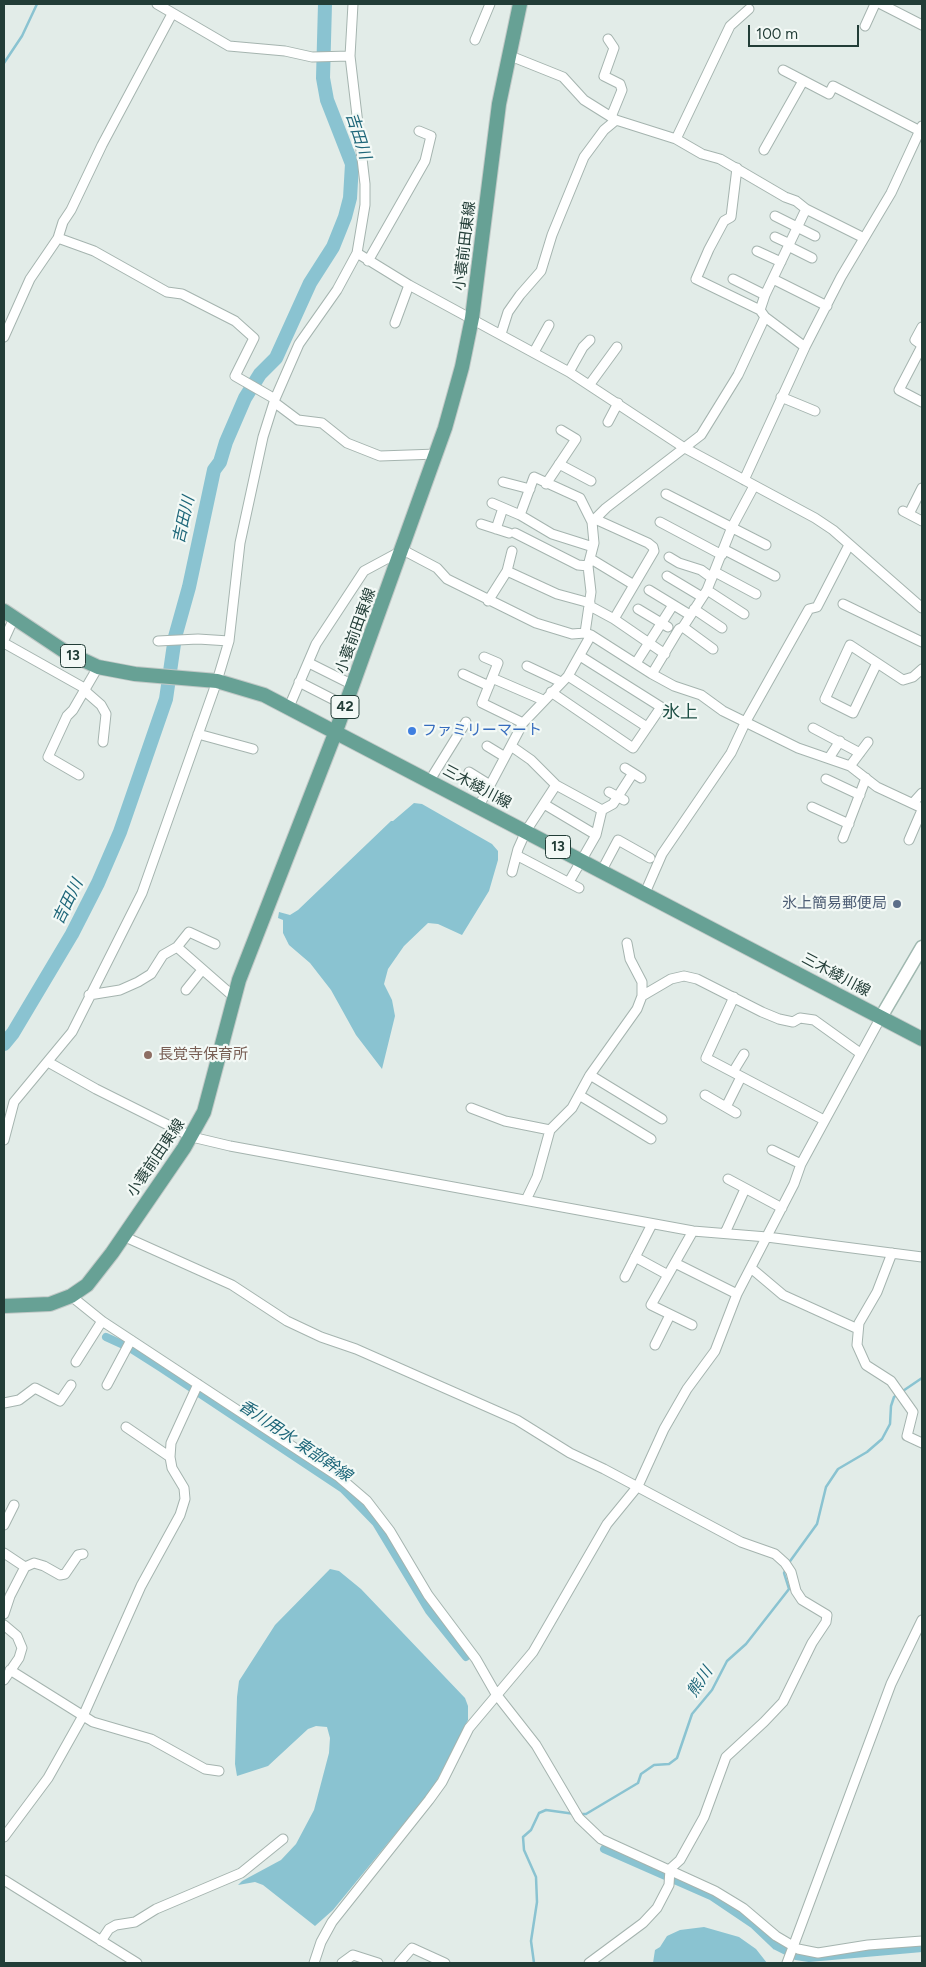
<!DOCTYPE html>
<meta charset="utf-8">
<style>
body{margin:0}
#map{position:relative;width:926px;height:1967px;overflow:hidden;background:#e2ece8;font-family:Figtree,sans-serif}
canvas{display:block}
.frame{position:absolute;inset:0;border:5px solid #223d37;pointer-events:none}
.scale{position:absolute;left:748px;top:25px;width:111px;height:22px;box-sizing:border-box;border:2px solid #223d37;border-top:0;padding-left:6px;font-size:15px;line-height:18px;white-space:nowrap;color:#223d37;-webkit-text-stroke:4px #f3f9f6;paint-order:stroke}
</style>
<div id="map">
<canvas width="926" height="1967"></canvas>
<div class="frame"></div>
<div class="scale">100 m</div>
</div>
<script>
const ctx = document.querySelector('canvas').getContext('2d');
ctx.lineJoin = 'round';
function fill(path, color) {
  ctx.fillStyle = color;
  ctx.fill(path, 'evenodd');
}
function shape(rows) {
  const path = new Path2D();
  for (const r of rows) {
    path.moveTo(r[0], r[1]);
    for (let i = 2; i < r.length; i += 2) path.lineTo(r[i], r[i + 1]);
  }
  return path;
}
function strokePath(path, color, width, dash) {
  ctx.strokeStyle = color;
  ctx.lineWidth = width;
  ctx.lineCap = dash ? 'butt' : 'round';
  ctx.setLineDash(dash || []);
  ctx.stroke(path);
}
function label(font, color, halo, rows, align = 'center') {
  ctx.font = font + ' Figtree,"Noto Sans JP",sans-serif';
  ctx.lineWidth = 4.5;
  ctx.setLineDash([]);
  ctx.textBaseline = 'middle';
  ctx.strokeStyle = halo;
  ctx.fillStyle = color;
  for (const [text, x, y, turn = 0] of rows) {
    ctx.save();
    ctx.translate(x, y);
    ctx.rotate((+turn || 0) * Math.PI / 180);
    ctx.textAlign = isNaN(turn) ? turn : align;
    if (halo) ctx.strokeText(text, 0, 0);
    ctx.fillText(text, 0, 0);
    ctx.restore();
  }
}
fill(shape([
 [414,803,422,804,492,844,498,851,498,860,489,891,462,935,438,924,428,923,404,946,388,969,384,984,392,1000,395,1016,382,1069,356,1035,331,990,310,963,289,945,283,933,283,920,278,918,279,912,290,915,298,910,391,821,393,821],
 [330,1569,339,1571,361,1589,465,1698,468,1706,468,1720,433,1788,333,1910,315,1926,263,1885,255,1882,238,1885,242,1881,281,1860,296,1844,314,1810,329,1753,330,1738,327,1727,316,1726,308,1729,268,1766,237,1776,235,1764,237,1697,239,1681,275,1625],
 [704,1927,739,1937,756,1949,767,1963,653,1963,655,1950,660,1947,667,1936,680,1930]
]), '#8ac3d1');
strokePath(shape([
 [4,63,22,36,37,4],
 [788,1564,817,1524,826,1487,838,1469,867,1452,882,1439,890,1424,891,1406,894,1397,922,1378],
 [580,1814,586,1814,638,1783,641,1774,654,1765,669,1764,677,1758,692,1714,712,1690,727,1661,746,1644,789,1589,784,1573,786,1569],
 [534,1963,531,1941,537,1902,536,1877,524,1850,523,1837,531,1830,539,1813,546,1810,575,1814]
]), '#8ac3d1', 2.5);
strokePath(shape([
 [106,1337,128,1347,161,1368,343,1489,376,1523,429,1611,466,1657],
 [604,1849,711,1896,754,1925,776,1946,796,1956,809,1958,922,1948]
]), '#8ac3d1', 8);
strokePath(shape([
 [4,1044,13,1033,72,934,98,883,120,832,166,699,175,637,189,587,214,470,220,462,226,442,245,398,260,374,276,358,310,283,333,247,345,217,350,198,352,164,327,100,323,78,325,4]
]), '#8ac3d1', 14);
const street = shape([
 [157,4,229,46,285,51,312,57,350,56],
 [881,4,922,25],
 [865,26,875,4],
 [608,39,614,48,604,76,620,84,622,90,611,117],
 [475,40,490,4],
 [508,55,563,77,584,100,616,120,676,139,702,154,720,159,785,197,796,201,806,209,864,238],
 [783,70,829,94,833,86,920,131],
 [676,139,730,26,749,9],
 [764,150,803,81],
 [775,216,815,236],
 [775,237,790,244],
 [58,238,94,251,167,292,182,294,235,321,254,338,235,376,275,399],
 [788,246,812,258],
 [757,251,781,262],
 [357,253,409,285,569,372,683,447,815,518,833,530,922,608],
 [368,261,425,161,431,136,419,131],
 [733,279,765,295],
 [773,279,827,306],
 [760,310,765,295,806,209],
 [765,317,805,347],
 [395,323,409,285],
 [922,327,915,340,922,345],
 [501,334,508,312,520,295,541,271,552,235,584,157,604,130,616,120],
 [4,337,30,279,58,238,63,222,71,210,102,145,172,14],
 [922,346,899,390,922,402],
 [534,352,549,325],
 [569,372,583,347,590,340],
 [590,384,617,347],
 [781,397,815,411],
 [274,402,298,420,322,423,347,443,380,456,437,454],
 [608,422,618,403],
 [559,464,591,481],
 [744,480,805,347,841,277,891,193,922,126],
 [503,482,530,489],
 [546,484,576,439,561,430],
 [666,494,766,545],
 [492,503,520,515,552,534,593,547],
 [903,511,922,521],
 [909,514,922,488],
 [520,515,534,477,580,498,592,522],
 [595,519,648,543,653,547,654,551,614,619],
 [660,522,722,555],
 [481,524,509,533],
 [496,529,503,508],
 [515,533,578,565,588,566],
 [725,550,775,576],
 [669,557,679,563,701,570,712,578],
 [591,559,634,585],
 [507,571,557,594,590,603],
 [715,572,756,594],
 [667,576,702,597],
 [649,590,690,615],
 [707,590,744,614],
 [488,601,507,571,512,551],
 [843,604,922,642],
 [590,606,614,619,665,654],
 [638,609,668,627],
 [694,609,722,628],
 [683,627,713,649],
 [585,633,591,592,588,566,594,543,592,522,606,508,701,435,738,375,765,317,760,310,696,279,709,249,724,221,731,217,737,168],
 [4,640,14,618],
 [158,641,198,639,229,641],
 [4,643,86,689],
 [484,657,498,663,482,703,523,723],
 [309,663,353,685],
 [636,663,673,605],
 [877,663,853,713,825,699,850,645,903,680,913,677,922,669],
 [527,666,561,682],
 [463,674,489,686],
 [652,674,679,629,683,627,707,590,732,527,754,486],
 [568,676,647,727],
 [492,678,543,700],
 [299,682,346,706],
 [85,691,101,705,106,714,103,742],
 [551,692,633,748,661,707,580,656],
 [289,707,316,644,364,571,403,550,437,568,447,579,536,623,572,634,585,633,591,635,652,674,674,686,701,695,723,711,798,748,850,766,877,787,922,808],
 [813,728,860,753],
 [198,734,253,749],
 [487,746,505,757],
 [511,746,531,760,556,785,602,810],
 [829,758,840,741],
 [850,766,868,742],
 [625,768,641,778],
 [469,772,490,785],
 [79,775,48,757,67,716,73,710,98,667],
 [826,779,860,795],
 [430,780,466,722],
 [609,792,624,800],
 [913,803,922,793],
 [544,804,596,835],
 [479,806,523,723,568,676,591,635],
 [812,807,849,824],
 [843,838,866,778],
 [909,840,922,810],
 [518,856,579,888],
 [602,870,618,840,650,858],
 [512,872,518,849,526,831,556,785],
 [569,882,596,835,602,810,613,804,633,773],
 [645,893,662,854,731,753,746,721,809,609,817,607,849,545],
 [177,947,234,997],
 [186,990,202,970],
 [89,995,120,990,138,982,151,974,163,955,177,947,189,932,215,944],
 [642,996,671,979,684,976,697,979,762,1012,779,1019,793,1022,800,1018,814,1020,860,1053],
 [734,997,706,1058,824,1120],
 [48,1062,96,1089,192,1137,230,1146,693,1231,767,1237,922,1257],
 [733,1072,744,1054],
 [590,1075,662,1119],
 [579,1095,651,1139],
 [705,1095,736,1113],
 [726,1107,741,1077],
 [471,1108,505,1121,550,1130],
 [4,1140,14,1102,72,1032,142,893,217,681,229,641,240,543,263,437,275,399,299,344,337,290,357,253,365,205,365,184,350,56,353,4],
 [772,1150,801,1164],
 [728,1179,782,1208],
 [526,1200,537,1177,550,1130,572,1108,590,1075,637,1009,642,996,642,982,630,959,627,943],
 [725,1233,745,1189],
 [123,1236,232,1285,287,1321,321,1337,356,1349,517,1420,570,1453,604,1469,741,1542,775,1554,785,1563,791,1572,796,1591,802,1600,827,1615,826,1622,812,1643,783,1702,764,1722,726,1757,704,1817,680,1860,670,1869,669,1885,657,1908,643,1923,589,1963],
 [892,1253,877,1292,859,1323,857,1345,866,1365,891,1381,913,1412,907,1436,922,1443],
 [635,1257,668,1275],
 [675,1263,737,1294],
 [751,1268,783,1295,858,1329],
 [625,1277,652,1224],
 [71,1296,102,1321,339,1477,367,1501,390,1531,428,1595,476,1659,496,1694,536,1745,579,1818,601,1839,715,1891,743,1908,776,1936,798,1949,818,1953,868,1945,922,1941],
 [692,1325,651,1305,693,1231],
 [655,1345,670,1315],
 [76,1362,102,1321],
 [107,1385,131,1340],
 [4,1403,19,1400,35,1388,60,1401,71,1385],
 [126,1427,170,1457],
 [4,1525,14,1505],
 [4,1553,25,1567,34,1563,44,1566,60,1575,65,1574,78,1555,83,1554],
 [4,1614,10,1596,25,1567],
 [4,1625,17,1636,22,1648,19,1658,4,1680],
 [10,1670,93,1722,151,1739,205,1769,219,1771],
 [4,1837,48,1778,84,1714,141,1586,180,1515,185,1499,184,1488,172,1468,170,1457,171,1443,198,1384],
 [4,1880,137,1963],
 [101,1941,109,1929,116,1925,135,1922,156,1909,241,1873,283,1839],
 [314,1963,321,1942,332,1922,429,1800,442,1782,469,1728,533,1652,607,1524,638,1486,664,1429,687,1389,715,1351,737,1294,794,1184,801,1164,881,1017],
 [342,1963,353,1955,378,1963],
 [399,1963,412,1948,445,1963],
 [787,1963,891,1684,922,1620]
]);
const secondary = shape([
 [881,1017,922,947]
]);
const primary = shape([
 [4,611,64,651,98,667,135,674,217,681,264,695,922,1039],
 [4,1306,50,1304,71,1296,87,1285,112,1253,184,1148,204,1112,239,980,336,731,445,428,462,367,472,318,499,104,520,4]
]);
strokePath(street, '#a5b4af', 11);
strokePath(secondary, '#a0b8b0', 15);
strokePath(primary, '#c1c9c7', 16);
strokePath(street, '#fff', 9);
strokePath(secondary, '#fff', 12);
strokePath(primary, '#67a195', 14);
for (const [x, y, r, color] of [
 [412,731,5,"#3f7fe0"],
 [897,904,5,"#5c6f8a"],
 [148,1055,5,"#8d6e63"]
]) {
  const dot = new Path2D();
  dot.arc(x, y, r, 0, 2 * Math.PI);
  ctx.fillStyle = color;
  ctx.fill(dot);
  strokePath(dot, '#f3f9f6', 2);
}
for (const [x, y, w] of [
 [73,656,25],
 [345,707,28],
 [558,847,25]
]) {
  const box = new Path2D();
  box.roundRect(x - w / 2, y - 11.5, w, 23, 4);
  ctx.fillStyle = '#f3f9f6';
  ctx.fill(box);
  strokePath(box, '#223d37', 1);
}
label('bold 14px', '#223d37', null, [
 ["13",73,656],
 ["42",345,707],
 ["13",558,847]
]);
label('15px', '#223d37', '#f3f9f6', [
 ["小蓑前田東線",465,246,-83],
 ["小蓑前田東線",356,631,-70],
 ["三木綾川線",477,787,28],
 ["三木綾川線",836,975,28],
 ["小蓑前田東線",156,1158,-56]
]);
label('15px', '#366cbe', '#f3f9f6', [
 ["ファミリーマート",422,731]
], 'left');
label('15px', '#4e5e75', '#f3f9f6', [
 ["氷上簡易郵便局",887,904]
], 'right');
label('15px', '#785e54', '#f3f9f6', [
 ["長覚寺保育所",158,1055]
], 'left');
label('italic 16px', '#1d6679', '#f3f9f6', [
 ["吉田川",358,136,72],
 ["吉田川",184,520,-77],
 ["吉田川",68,902,-64],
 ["香川用水 東部幹線",295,1441,34],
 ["熊川",700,1682,-56]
]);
label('18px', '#1e4f45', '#f3f9f6', [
 ["氷上",680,713]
]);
</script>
